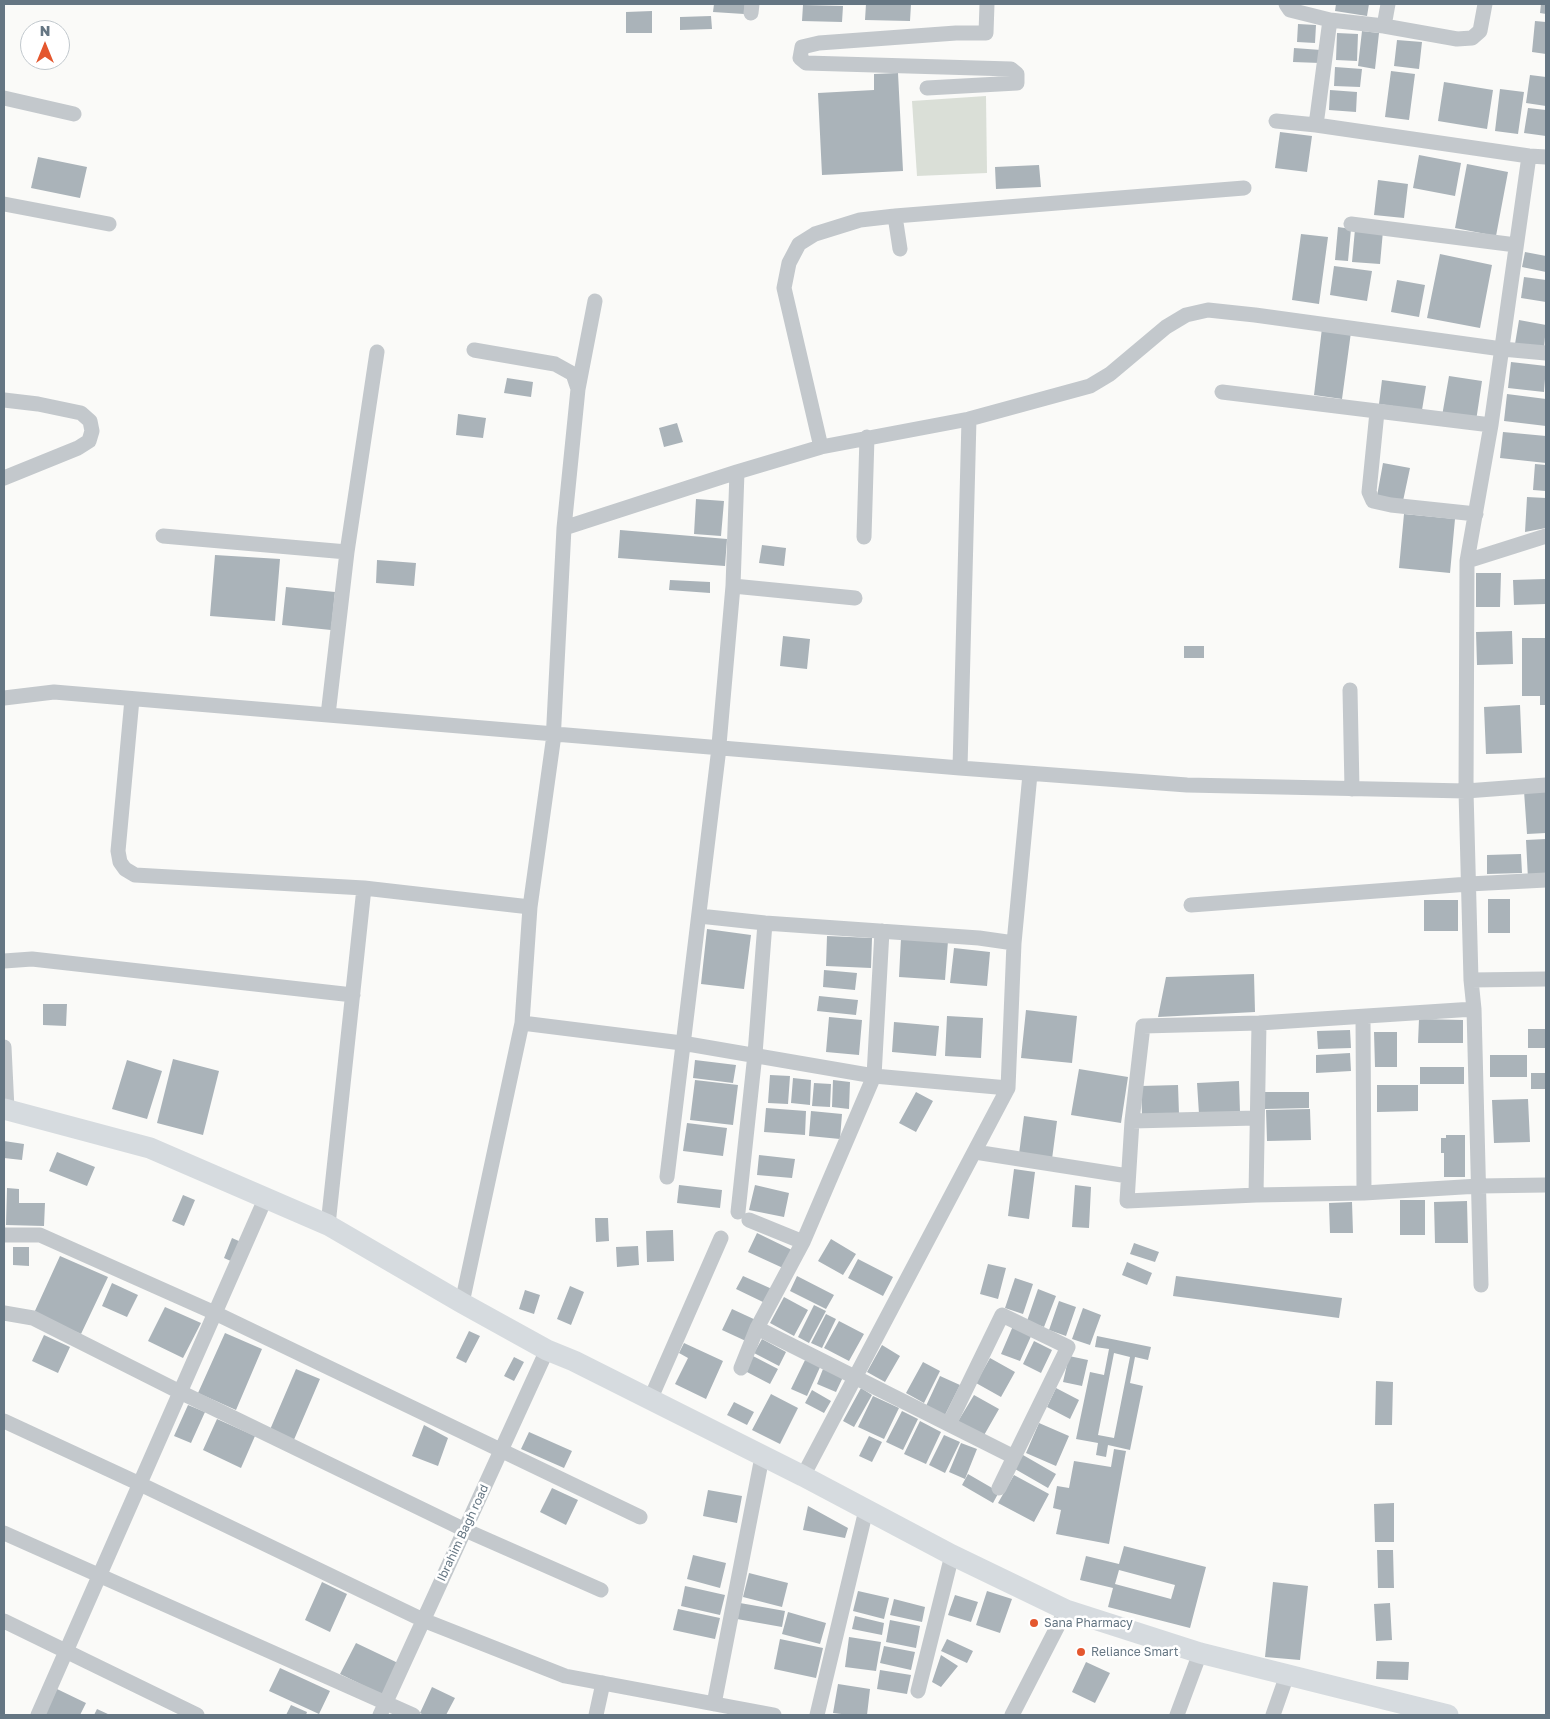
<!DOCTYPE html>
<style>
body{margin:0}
#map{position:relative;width:1550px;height:1719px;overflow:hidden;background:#fafaf8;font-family:"Golos Text",sans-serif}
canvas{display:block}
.frame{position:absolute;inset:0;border:5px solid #657683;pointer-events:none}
.north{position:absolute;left:20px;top:20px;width:50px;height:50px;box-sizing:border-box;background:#fff;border:1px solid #c1c8cd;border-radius:50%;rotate:0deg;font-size:14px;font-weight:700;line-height:20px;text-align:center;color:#657683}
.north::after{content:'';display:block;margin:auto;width:18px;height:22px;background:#e4572e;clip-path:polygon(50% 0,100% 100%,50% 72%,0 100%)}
</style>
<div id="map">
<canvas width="1550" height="1719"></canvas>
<div class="frame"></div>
<div class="north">N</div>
</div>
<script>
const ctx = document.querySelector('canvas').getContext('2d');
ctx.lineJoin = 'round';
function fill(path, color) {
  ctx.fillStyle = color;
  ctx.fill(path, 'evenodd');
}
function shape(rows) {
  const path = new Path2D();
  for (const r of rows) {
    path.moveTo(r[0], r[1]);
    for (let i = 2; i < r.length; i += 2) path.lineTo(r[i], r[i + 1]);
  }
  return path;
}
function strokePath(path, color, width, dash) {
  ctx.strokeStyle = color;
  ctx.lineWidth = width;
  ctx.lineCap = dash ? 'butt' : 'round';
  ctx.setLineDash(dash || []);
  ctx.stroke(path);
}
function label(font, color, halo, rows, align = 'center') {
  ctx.font = font + ' "Golos Text",sans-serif';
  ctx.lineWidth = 5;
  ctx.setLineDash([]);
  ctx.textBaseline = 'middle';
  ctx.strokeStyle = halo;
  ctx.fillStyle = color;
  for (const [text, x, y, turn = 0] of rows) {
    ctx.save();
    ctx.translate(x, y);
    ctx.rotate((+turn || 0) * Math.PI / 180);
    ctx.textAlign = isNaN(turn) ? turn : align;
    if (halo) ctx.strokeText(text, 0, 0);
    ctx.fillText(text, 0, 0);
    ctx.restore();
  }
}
fill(shape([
 [986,96,987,173,917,176,912,101]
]), '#dadfd7');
fill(shape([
 [714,4,745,4,744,14,713,12],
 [866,4,911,4,910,21,865,20],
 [1336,4,1369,4,1367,16,1335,11],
 [1541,4,1546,4,1546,14,1540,13],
 [803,5,843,6,842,22,802,21],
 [652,11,652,33,626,33,626,12],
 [711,16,712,29,680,30,680,17],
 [1535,21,1546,22,1546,54,1532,52],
 [1298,24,1316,25,1315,43,1297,42],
 [1362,31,1379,33,1375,69,1358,66],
 [1337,33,1358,34,1357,61,1336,60],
 [1397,40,1422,42,1419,69,1394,66],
 [1294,48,1321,50,1320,63,1293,62],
 [1335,67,1362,69,1360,87,1334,86],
 [1391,71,1415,74,1409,120,1385,117],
 [898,73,903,171,822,175,818,93,874,90,874,74],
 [1530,75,1546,77,1546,106,1526,103],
 [1444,82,1493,90,1487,129,1438,121],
 [1500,89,1524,92,1518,134,1495,131],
 [1330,90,1357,92,1356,112,1329,110],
 [1528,108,1546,110,1546,136,1524,133],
 [1280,132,1312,136,1307,172,1275,168],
 [1419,155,1461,163,1455,196,1413,188],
 [38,157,87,167,80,198,31,188],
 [1467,164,1508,172,1496,236,1455,228],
 [1039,165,1041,187,996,189,995,167],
 [1378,180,1408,184,1404,218,1374,215],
 [1338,227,1351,229,1348,261,1335,260],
 [1355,229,1383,231,1380,264,1352,262],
 [1301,234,1328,237,1319,304,1292,300],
 [1525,252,1546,256,1546,272,1522,267],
 [1440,254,1492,265,1480,328,1427,318],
 [1334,266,1372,271,1367,301,1330,295],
 [1524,277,1546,280,1546,302,1521,298],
 [1397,280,1425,285,1419,317,1391,312],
 [1519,320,1546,325,1544,349,1515,344],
 [1322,328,1351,332,1342,399,1314,395],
 [1511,362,1546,366,1544,392,1508,388],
 [1449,376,1482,381,1476,421,1442,416],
 [507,378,533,382,531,397,504,393],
 [1382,380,1426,386,1422,410,1379,404],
 [1507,394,1546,399,1546,426,1504,421],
 [458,414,486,418,483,438,456,435],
 [677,423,683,442,664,447,659,428],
 [1503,432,1546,436,1546,463,1500,458],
 [1383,463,1410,468,1403,501,1377,496],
 [1535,464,1546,465,1546,491,1533,490],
 [1527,497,1546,498,1546,528,1525,532],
 [696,499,724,501,721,536,694,534],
 [1404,514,1455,519,1450,573,1399,568],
 [620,530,727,539,725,566,618,558],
 [762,545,786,548,784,566,759,563],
 [215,555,280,559,275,621,210,616],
 [377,560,416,563,414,586,376,583],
 [1476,573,1501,573,1500,607,1476,607],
 [1546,579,1546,604,1514,605,1513,580],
 [670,580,710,582,710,593,669,590],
 [286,587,335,592,331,630,282,625],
 [1512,631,1513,664,1477,665,1476,632],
 [783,636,810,639,807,669,780,666],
 [1522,638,1546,638,1546,705,1540,705,1540,696,1522,696],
 [1184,646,1204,646,1204,658,1184,658],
 [1520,705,1522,753,1486,754,1484,707],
 [1546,789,1546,833,1527,834,1524,791],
 [1546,839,1546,879,1528,879,1526,840],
 [1521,854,1522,873,1487,874,1487,855],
 [1488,899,1510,899,1510,933,1488,933],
 [1424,900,1458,900,1458,931,1424,931],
 [707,929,751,935,744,989,701,984],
 [827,936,872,938,871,968,826,966],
 [901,938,948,941,945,980,899,977],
 [954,948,990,952,987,986,950,983],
 [824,970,857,973,855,990,823,987],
 [1254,974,1255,1012,1158,1017,1166,977],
 [819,996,858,1000,856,1015,817,1011],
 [43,1004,67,1004,66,1026,43,1025],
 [1026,1010,1077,1016,1072,1063,1021,1058],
 [947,1016,983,1018,981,1058,945,1056],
 [829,1017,862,1020,859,1055,826,1052],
 [1419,1019,1463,1020,1463,1043,1418,1043],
 [894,1022,939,1026,936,1056,892,1052],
 [1528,1029,1546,1029,1546,1048,1528,1048],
 [1350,1030,1351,1048,1318,1049,1317,1031],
 [1374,1032,1397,1032,1397,1067,1375,1067],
 [1350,1053,1351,1071,1316,1073,1316,1055],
 [1490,1055,1527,1055,1527,1077,1490,1077],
 [173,1059,219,1071,203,1135,157,1123],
 [127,1060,162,1071,147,1119,112,1109],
 [695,1060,736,1065,733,1083,693,1078],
 [1420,1067,1464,1067,1464,1084,1420,1084],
 [1079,1069,1128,1077,1121,1123,1071,1115],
 [1531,1073,1546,1073,1546,1089,1531,1089],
 [770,1075,790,1076,788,1104,768,1103],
 [793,1078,811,1080,810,1105,791,1103],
 [695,1080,738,1085,733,1125,690,1120],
 [833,1080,850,1082,849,1109,832,1107],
 [1239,1081,1240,1112,1199,1114,1197,1083],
 [814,1083,831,1084,830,1107,812,1106],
 [1178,1085,1179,1114,1142,1115,1141,1086],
 [1377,1085,1418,1085,1418,1111,1377,1112],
 [916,1092,933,1101,916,1132,899,1123],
 [1265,1092,1309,1092,1309,1108,1265,1109],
 [1528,1099,1530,1142,1494,1143,1492,1100],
 [766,1108,806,1111,805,1135,764,1132],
 [1310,1109,1311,1140,1267,1141,1266,1110],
 [811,1111,842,1114,840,1139,809,1136],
 [1024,1116,1057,1121,1052,1159,1019,1154],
 [687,1123,727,1128,723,1156,683,1151],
 [1446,1135,1465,1135,1465,1177,1444,1177,1444,1153,1441,1153,1441,1138,1446,1138],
 [4,1141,24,1144,22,1160,4,1158],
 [57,1152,95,1167,87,1186,49,1171],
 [759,1155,795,1159,792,1178,757,1175],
 [1014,1169,1035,1172,1029,1219,1008,1216],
 [679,1185,722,1190,720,1208,677,1203],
 [755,1185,789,1193,784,1217,749,1210],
 [1075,1185,1091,1187,1089,1228,1072,1227],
 [7,1188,19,1189,19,1203,45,1203,44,1226,6,1225],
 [183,1195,195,1200,184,1226,172,1221],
 [1400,1200,1425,1200,1425,1235,1400,1235],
 [1467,1201,1468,1243,1435,1243,1434,1202],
 [1352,1202,1353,1233,1330,1233,1329,1203],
 [595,1218,608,1218,609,1241,596,1242],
 [673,1230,674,1261,647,1262,646,1231],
 [757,1233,792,1250,783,1268,748,1252],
 [232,1238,241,1242,233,1262,224,1258],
 [831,1239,856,1254,843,1275,818,1261],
 [1134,1243,1159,1252,1155,1262,1130,1254],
 [638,1246,639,1265,617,1267,616,1247],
 [13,1247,29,1247,29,1266,13,1265],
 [60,1256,108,1277,81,1334,34,1313],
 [858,1259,893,1277,883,1296,848,1278],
 [1127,1262,1152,1273,1147,1285,1122,1275],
 [988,1264,1006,1268,998,1299,980,1294],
 [743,1276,772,1289,765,1303,736,1289],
 [797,1276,834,1295,826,1309,790,1291],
 [1176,1276,1342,1298,1339,1318,1173,1296],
 [1015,1278,1033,1284,1023,1314,1005,1308],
 [112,1283,138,1295,127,1317,102,1306],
 [570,1286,584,1292,571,1325,557,1319],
 [1038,1289,1056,1296,1044,1327,1027,1321],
 [525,1290,540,1295,534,1314,519,1309],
 [784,1297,808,1310,794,1336,770,1323],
 [1059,1301,1076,1307,1066,1336,1049,1330],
 [814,1305,826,1311,809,1343,798,1337],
 [165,1307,201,1323,183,1358,148,1341],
 [1083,1308,1101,1315,1090,1345,1072,1339],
 [732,1309,758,1321,748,1342,722,1330],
 [826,1314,836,1319,822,1348,811,1343],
 [839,1321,864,1334,849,1361,824,1348],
 [1013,1326,1032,1334,1020,1361,1001,1354],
 [469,1331,480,1336,466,1363,456,1358],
 [225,1333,262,1349,236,1410,198,1393],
 [44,1335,70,1347,58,1373,32,1361],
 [1097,1336,1151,1347,1148,1360,1135,1357,1130,1383,1143,1386,1130,1450,1108,1445,1106,1457,1096,1455,1098,1443,1076,1439,1090,1372,1104,1375,1109,1349,1095,1347],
 [1114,1353,1130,1357,1114,1438,1098,1435],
 [762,1339,786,1352,779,1366,754,1353],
 [1034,1341,1052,1350,1041,1373,1023,1364],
 [684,1343,723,1361,706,1399,675,1384,688,1358,679,1353],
 [882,1345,900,1356,885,1382,867,1372],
 [753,1356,778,1369,770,1384,745,1371],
 [1069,1356,1088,1360,1082,1386,1063,1382],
 [514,1357,524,1362,514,1381,504,1376],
 [806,1358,821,1365,807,1396,791,1389],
 [990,1358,1015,1372,1001,1397,976,1383],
 [923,1362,940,1371,924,1403,906,1393],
 [296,1369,320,1379,293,1442,269,1432],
 [823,1369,843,1377,836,1392,817,1384],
 [940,1376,960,1385,945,1415,926,1406],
 [1376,1381,1393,1382,1392,1425,1375,1425],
 [861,1388,872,1395,854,1427,843,1421],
 [1056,1388,1079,1400,1070,1419,1047,1407],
 [812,1390,831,1401,824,1413,805,1403],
 [771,1394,798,1408,780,1444,752,1430],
 [974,1395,999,1409,983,1437,957,1423],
 [873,1396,899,1408,884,1439,858,1427],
 [734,1402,754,1412,747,1425,727,1415],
 [188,1405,205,1412,191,1443,174,1436],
 [902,1411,918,1419,903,1450,886,1442],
 [217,1419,255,1436,241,1468,203,1450],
 [920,1421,941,1432,926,1464,904,1454],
 [1039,1423,1069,1436,1056,1466,1026,1453],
 [424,1425,448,1438,438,1466,412,1456],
 [529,1432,572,1451,564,1468,521,1449],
 [944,1435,960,1442,945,1473,929,1465],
 [869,1436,882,1442,872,1462,859,1456],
 [961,1443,977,1449,965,1479,949,1472],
 [1114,1449,1126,1451,1109,1544,1056,1534,1061,1510,1053,1508,1057,1486,1069,1488,1074,1461,1111,1467],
 [1023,1455,1056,1474,1048,1488,1015,1469],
 [968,1474,999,1492,993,1503,962,1485],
 [1014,1475,1049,1494,1034,1522,998,1503],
 [552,1488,578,1500,566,1525,540,1512],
 [708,1490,742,1496,737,1523,703,1516],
 [1394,1503,1394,1542,1375,1542,1374,1504],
 [808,1506,848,1528,845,1538,803,1530],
 [1124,1546,1206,1567,1190,1628,1108,1607,1113,1588,1080,1580,1086,1556,1119,1564],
 [1119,1570,1175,1585,1171,1599,1115,1584],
 [1377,1550,1393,1550,1394,1588,1378,1588],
 [693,1555,726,1563,720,1588,687,1579],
 [749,1573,788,1583,782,1607,743,1597],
 [322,1582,347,1594,330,1632,305,1620],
 [1273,1582,1308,1586,1300,1660,1265,1657],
 [685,1586,725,1595,720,1615,681,1606],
 [858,1591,889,1598,884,1619,853,1611],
 [987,1591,1012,1599,1000,1633,976,1625],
 [955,1595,978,1602,971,1622,948,1615],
 [894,1599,925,1607,922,1622,890,1615],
 [740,1603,785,1611,782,1627,737,1619],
 [1390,1603,1392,1640,1376,1641,1374,1604],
 [678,1609,720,1618,715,1639,673,1630],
 [788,1612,826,1623,820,1644,782,1634],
 [855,1616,884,1623,882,1635,852,1629],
 [890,1620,920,1626,916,1648,886,1642],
 [849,1637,881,1642,876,1671,845,1667],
 [780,1639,823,1648,816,1678,774,1669],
 [947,1639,973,1651,967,1663,941,1651],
 [356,1643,398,1663,383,1695,340,1674],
 [884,1646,915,1652,911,1670,880,1663],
 [941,1655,958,1666,941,1687,932,1682],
 [1377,1661,1409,1662,1408,1680,1376,1679],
 [1086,1662,1110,1673,1095,1703,1072,1692],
 [280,1668,330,1691,319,1714,269,1691],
 [880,1670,911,1675,907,1694,877,1689],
 [838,1684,870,1689,867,1715,850,1715,833,1713],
 [432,1687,455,1698,446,1715,424,1715,420,1713],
 [57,1689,86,1703,80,1715,45,1715],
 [291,1705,307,1712,306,1715,286,1715],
 [97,1709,110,1715,94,1715]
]), '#aab3b9');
strokePath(shape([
 [1286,4,1290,10,1330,20,1384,26,1457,39,1472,38,1480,31,1485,4],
 [751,13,752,4],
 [1384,26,1388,4],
 [927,88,1017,83,1017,74,1011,69,806,63,800,58,802,47,819,43,956,33,986,33,987,4],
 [4,98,74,114],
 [1276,121,1316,125,1529,156,1546,157],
 [1316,125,1330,20],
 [4,204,109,224],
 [895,216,900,249],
 [1351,224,1516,245],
 [578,389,595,301],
 [1222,392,1491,425],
 [4,400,38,404,81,413,90,421,92,431,89,441,78,448,4,478],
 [1377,412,1369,492,1373,501,1391,505,1476,514],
 [821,447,784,288,789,263,799,244,815,234,860,220,895,216,1244,188],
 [564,528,737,472,821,447,969,419,1090,386,1110,374,1166,327,1186,315,1208,310,1255,315,1502,349,1546,353],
 [163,536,347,552],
 [864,537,867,437],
 [1467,561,1546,536],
 [733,586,855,598],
 [1350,690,1352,789],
 [4,698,54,692,960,768,1187,785,1466,791,1546,785],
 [132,699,118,851,120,862,125,869,135,875,364,888,328,1225],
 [328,715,347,552,377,352],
 [960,768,969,419],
 [364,888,530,907],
 [1191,905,1469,884,1546,880],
 [699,916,765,923,979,938,1014,943,1008,1088,803,1476],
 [1014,943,1030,774],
 [4,961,32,959,353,995],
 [1471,980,1546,979],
 [1474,1009,1259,1023,1143,1026,1132,1121,1127,1201,1256,1195,1364,1193,1479,1186,1546,1185],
 [1363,1017,1364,1193],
 [522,1023,682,1043,874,1076,1008,1088],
 [4,1047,7,1109],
 [1132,1121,1256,1118],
 [975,1152,1128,1176],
 [667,1177,718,756,733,586,737,472],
 [1256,1195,1259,1023],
 [738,1212,755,1054,765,923],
 [749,1220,803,1242],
 [4,1235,40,1235,215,1313,640,1517],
 [1481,1285,1474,1009,1471,980,1466,791,1467,561,1491,425,1529,156],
 [462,1303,522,1023,530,907,553,742,564,528,578,389,573,374,555,364,474,350],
 [4,1313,33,1318,180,1392,465,1530,601,1590],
 [757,1328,1014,1457,1068,1347,1002,1315,949,1424],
 [741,1368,757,1328,803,1242,874,1076,882,931],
 [650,1400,721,1238],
 [4,1421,140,1484,423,1620,565,1676,774,1715],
 [999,1488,1014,1457],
 [4,1533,413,1715],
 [4,1621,197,1715],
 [918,1691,952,1555],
 [714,1704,762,1457],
 [38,1715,266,1197],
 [380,1715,547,1350],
 [596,1715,603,1683],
 [817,1715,866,1510],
 [1012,1715,1066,1610],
 [1177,1715,1200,1653],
 [1273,1715,1287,1675]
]), '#c3c8cc', 15);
strokePath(shape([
 [4,1109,150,1148,328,1225,462,1303,547,1350,574,1361,803,1476,952,1555,1066,1610,1200,1653,1448,1715]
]), '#d6dbdf', 21);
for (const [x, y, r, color] of [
 [1034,1623,5,"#e4572e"],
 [1081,1652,5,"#e4572e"]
]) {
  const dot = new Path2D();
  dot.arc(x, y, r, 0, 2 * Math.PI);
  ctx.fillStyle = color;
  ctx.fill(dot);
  strokePath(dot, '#fff', 2);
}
label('12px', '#657683', '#fff', [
 ["Ibrahim Bagh road",463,1533,-65]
]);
label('12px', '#657683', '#fff', [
 ["Sana Pharmacy",1044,1623],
 ["Reliance Smart",1091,1652]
], 'left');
</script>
